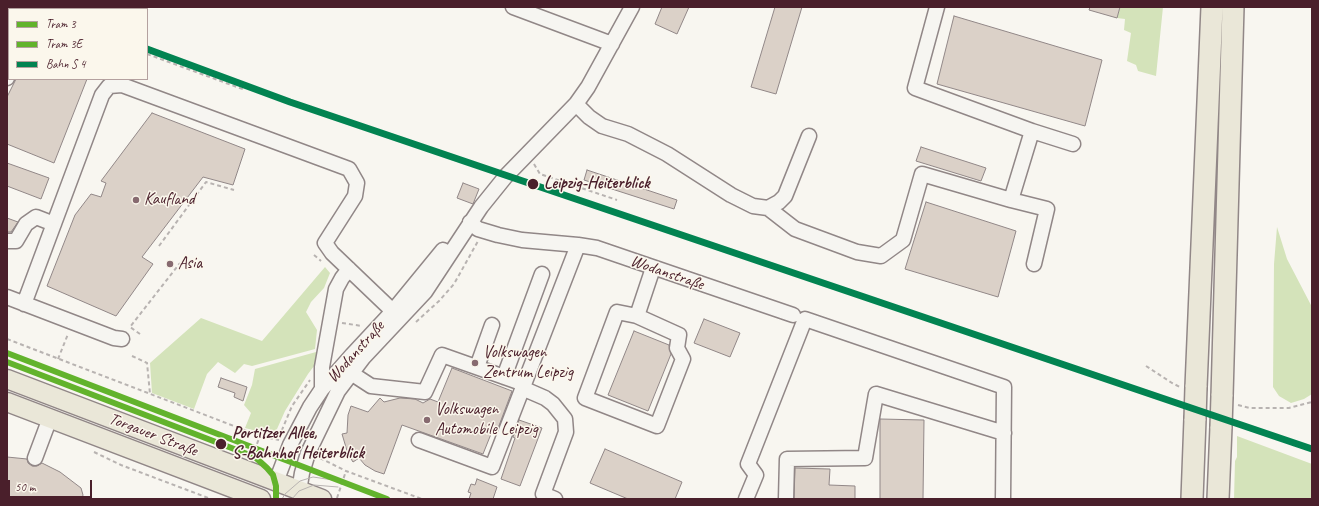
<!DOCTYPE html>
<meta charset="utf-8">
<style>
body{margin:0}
#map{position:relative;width:1319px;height:506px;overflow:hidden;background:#f8f6f0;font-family:Caveat,sans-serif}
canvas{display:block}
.frame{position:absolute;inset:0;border:8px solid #4a1f2b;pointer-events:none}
.legend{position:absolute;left:8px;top:8px;width:140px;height:72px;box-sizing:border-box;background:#fbf7ec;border:1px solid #b4a19f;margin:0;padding:5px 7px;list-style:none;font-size:12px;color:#4a1f2b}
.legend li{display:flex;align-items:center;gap:8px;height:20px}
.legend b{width:20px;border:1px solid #b4a19f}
.scale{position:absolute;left:8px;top:480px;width:84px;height:18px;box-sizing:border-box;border:2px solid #4a1f2b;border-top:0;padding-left:5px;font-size:12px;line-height:14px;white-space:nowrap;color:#4a1f2b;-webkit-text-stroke:3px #fbf7ec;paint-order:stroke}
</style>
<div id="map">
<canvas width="1319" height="506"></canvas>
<div class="frame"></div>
<ul class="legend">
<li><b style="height:5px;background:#62b32c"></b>Tram 3</li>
<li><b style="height:5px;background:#62b32c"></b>Tram 3E</li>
<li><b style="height:5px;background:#028351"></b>Bahn S 4</li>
</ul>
<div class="scale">50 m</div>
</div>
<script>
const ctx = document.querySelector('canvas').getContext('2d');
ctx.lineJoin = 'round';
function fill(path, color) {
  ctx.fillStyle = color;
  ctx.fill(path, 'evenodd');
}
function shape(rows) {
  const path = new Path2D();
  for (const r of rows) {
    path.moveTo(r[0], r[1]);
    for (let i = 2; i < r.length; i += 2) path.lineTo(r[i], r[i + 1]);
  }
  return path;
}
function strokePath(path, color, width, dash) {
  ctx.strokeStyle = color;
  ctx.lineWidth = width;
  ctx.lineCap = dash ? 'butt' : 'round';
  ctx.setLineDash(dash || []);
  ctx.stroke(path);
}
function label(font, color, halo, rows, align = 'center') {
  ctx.font = font + ' Caveat,sans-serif';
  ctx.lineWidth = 3;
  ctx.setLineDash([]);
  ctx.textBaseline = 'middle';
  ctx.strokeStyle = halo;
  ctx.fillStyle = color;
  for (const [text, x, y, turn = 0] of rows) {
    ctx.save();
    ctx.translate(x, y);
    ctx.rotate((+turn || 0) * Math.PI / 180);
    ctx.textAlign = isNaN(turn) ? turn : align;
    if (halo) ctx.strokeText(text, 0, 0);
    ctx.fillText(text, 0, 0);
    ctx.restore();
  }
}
fill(shape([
 [1120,7,1163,7,1156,76,1138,71,1136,65,1127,61,1131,33,1124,30,1125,19,1117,18],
 [1277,227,1287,259,1312,307,1312,394,1304,399,1291,403,1279,396,1273,387,1274,264],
 [325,267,330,273,324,288,311,302,306,312,317,330,315,349,252,366,244,364,235,373,218,362,207,374,194,409,152,393,150,363,201,318,262,341],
 [316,352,317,362,308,374,285,411,277,429,272,435,245,428,251,413,244,405,252,385,255,369],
 [1237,436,1312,464,1312,499,1234,499,1235,461,1237,457]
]), '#d4e3ba');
const building = shape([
 [662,7,689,7,677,34,655,24,662,7],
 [775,7,802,7,776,94,751,87,775,7],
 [1090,7,1120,7,1117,18,1089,10,1090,7],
 [954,16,1102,60,1085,126,937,84,954,16],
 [16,79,87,79,54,163,7,144,7,97,16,79],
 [152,113,245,149,233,185,203,177,142,257,153,264,116,316,47,286,75,215,91,194,101,197,106,183,101,181,152,113],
 [921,147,986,168,981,181,916,161,921,147],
 [7,163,49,178,41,199,7,186,7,163],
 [587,170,677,200,674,209,584,180,587,170],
 [463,183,479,189,473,204,457,198,463,183],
 [926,202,1016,231,998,297,905,269,926,202],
 [7,218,18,222,11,232,7,232,7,218],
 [704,319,740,333,730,357,694,343,704,319],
 [634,331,669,345,671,354,648,411,608,395,634,331],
 [452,368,512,391,497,431,493,429,483,454,402,425,384,474,375,471,365,465,359,458,353,462,348,454,342,434,347,433,348,415,351,406,368,412,380,398,384,402,400,398,415,399,423,403,430,399,438,402,452,368],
 [221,378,247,387,243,401,234,397,235,393,218,387,221,378],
 [880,419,924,420,923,499,880,499,880,419],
 [519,420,542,428,520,486,501,479,515,438,513,437,519,420],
 [605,449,682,482,675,499,628,499,590,483,605,449],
 [7,457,27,459,28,463,32,466,37,466,42,463,60,472,81,488,83,495,82,499,7,499,7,457],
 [795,468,830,469,829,485,855,486,855,499,794,499,795,468],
 [477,479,497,487,493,499,469,499,471,493,468,492,471,484,475,485,477,479]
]);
fill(building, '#dbd1c8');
strokePath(building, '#918787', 1);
const minor = shape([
 [513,7,612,44],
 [7,78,9,72],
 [576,104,589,117,602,126,628,134,667,154,731,195,753,206,768,208,779,202,785,196,809,136],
 [1032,131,1073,144],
 [1011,200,1047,209,1034,264],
 [768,208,795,229,857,252,881,256,903,240,922,174,1011,200,1032,131,915,88,937,7],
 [470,222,478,229,498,235,522,240,578,245,597,248,793,315],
 [7,241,16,241,26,224,36,217,54,224],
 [7,297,114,338,122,339],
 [24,304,102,95,109,86,122,85,349,169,357,183,355,196,325,243,332,253,400,318],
 [637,316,679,335,677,348,683,359,657,426,585,398,617,312,637,316,653,268],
 [477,367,492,325],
 [351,373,371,386,425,392,442,355,524,384],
 [504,377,542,274],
 [522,388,545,398,553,404,565,419,566,432,543,494,555,499],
 [322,389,322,367,336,289,342,278,349,269],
 [419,440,492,467,578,245],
 [35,458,50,418],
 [276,482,290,445,310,407,322,389,352,355,393,311,443,250],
 [299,491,302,473,308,453,338,391,363,358,425,292,481,207,506,176,576,104,588,87,632,7],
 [746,499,756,475,748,464,805,319,1004,387,1003,499],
 [786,499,787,459,865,458,876,394,1004,433]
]);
const major = shape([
 [7,379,322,499],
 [7,402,261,499]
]);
const highway = shape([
 [1196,387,1212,7],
 [1222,396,1233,7],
 [1192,499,1195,419],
 [1218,499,1221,427]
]);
strokePath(minor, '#918787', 17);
strokePath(major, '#918787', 21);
strokePath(highway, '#918787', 24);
strokePath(shape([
 [14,7,19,9],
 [147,54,245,90],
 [534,164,540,174,617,200],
 [159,246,206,182,234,190],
 [314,255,321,261],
 [416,322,439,301,454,284,478,241],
 [342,323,362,326],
 [140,334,130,327,180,263],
 [7,339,260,436,279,440],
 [132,356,147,363,150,394],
 [58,359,68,334],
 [1146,366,1172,383,1180,387],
 [1238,405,1250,408,1289,408,1312,402],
 [279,437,292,406,310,380],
 [94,452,121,465,211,499],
 [252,457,260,436],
 [320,458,346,471,422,499],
 [337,498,346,471]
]), '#b8b3b1', 2, [4, 3]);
strokePath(minor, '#f6f5f1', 14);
strokePath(major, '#eae7d8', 18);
strokePath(highway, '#eae7d8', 21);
strokePath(shape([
 [282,499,285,494,300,481,313,477,340,481],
 [292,499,299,491,314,485,338,487]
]), '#b8b3b1', 1);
const highwayBridge = shape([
 [1195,419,1196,387],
 [1221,427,1222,396]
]);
strokePath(highwayBridge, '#918787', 24, []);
strokePath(highwayBridge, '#eae7d8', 21);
strokePath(shape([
 [147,49,290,102,1312,449]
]), '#028351', 7);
strokePath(shape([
 [7,353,387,499]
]), '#62b32c', 6);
strokePath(shape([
 [7,362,255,457,267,468,273,475,276,486,276,499]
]), '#62b32c', 6);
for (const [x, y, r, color] of [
 [533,184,6,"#4a1f2b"],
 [136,200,4,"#876a70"],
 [170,264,4,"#876a70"],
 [475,363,4,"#876a70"],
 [427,420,4,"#876a70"],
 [221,444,6,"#4a1f2b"]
]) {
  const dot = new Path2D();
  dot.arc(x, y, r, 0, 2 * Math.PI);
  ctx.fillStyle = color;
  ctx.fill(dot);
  strokePath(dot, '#fbf7ec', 1.5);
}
label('bold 17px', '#4a1f2b', '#fbf7ec', [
 ["Leipzig-Heiterblick",544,184],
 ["Portitzer Allee,",232,434],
 ["S-Bahnhof Heiterblick",232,454]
], 'left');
label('17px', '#4a1f2b', '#fbf7ec', [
 ["Kaufland",144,200],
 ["Asia",178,264],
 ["Volkswagen",483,353],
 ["Zentrum Leipzig",483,373],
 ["Volkswagen",435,410],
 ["Automobile Leipzig",435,430]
], 'left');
label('17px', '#4a1f2b', '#fbf7ec', [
 ["Wodanstraße",667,273,19],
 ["Wodanstraße",356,352,-48],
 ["Torgauer Straße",153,435,21]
]);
</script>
